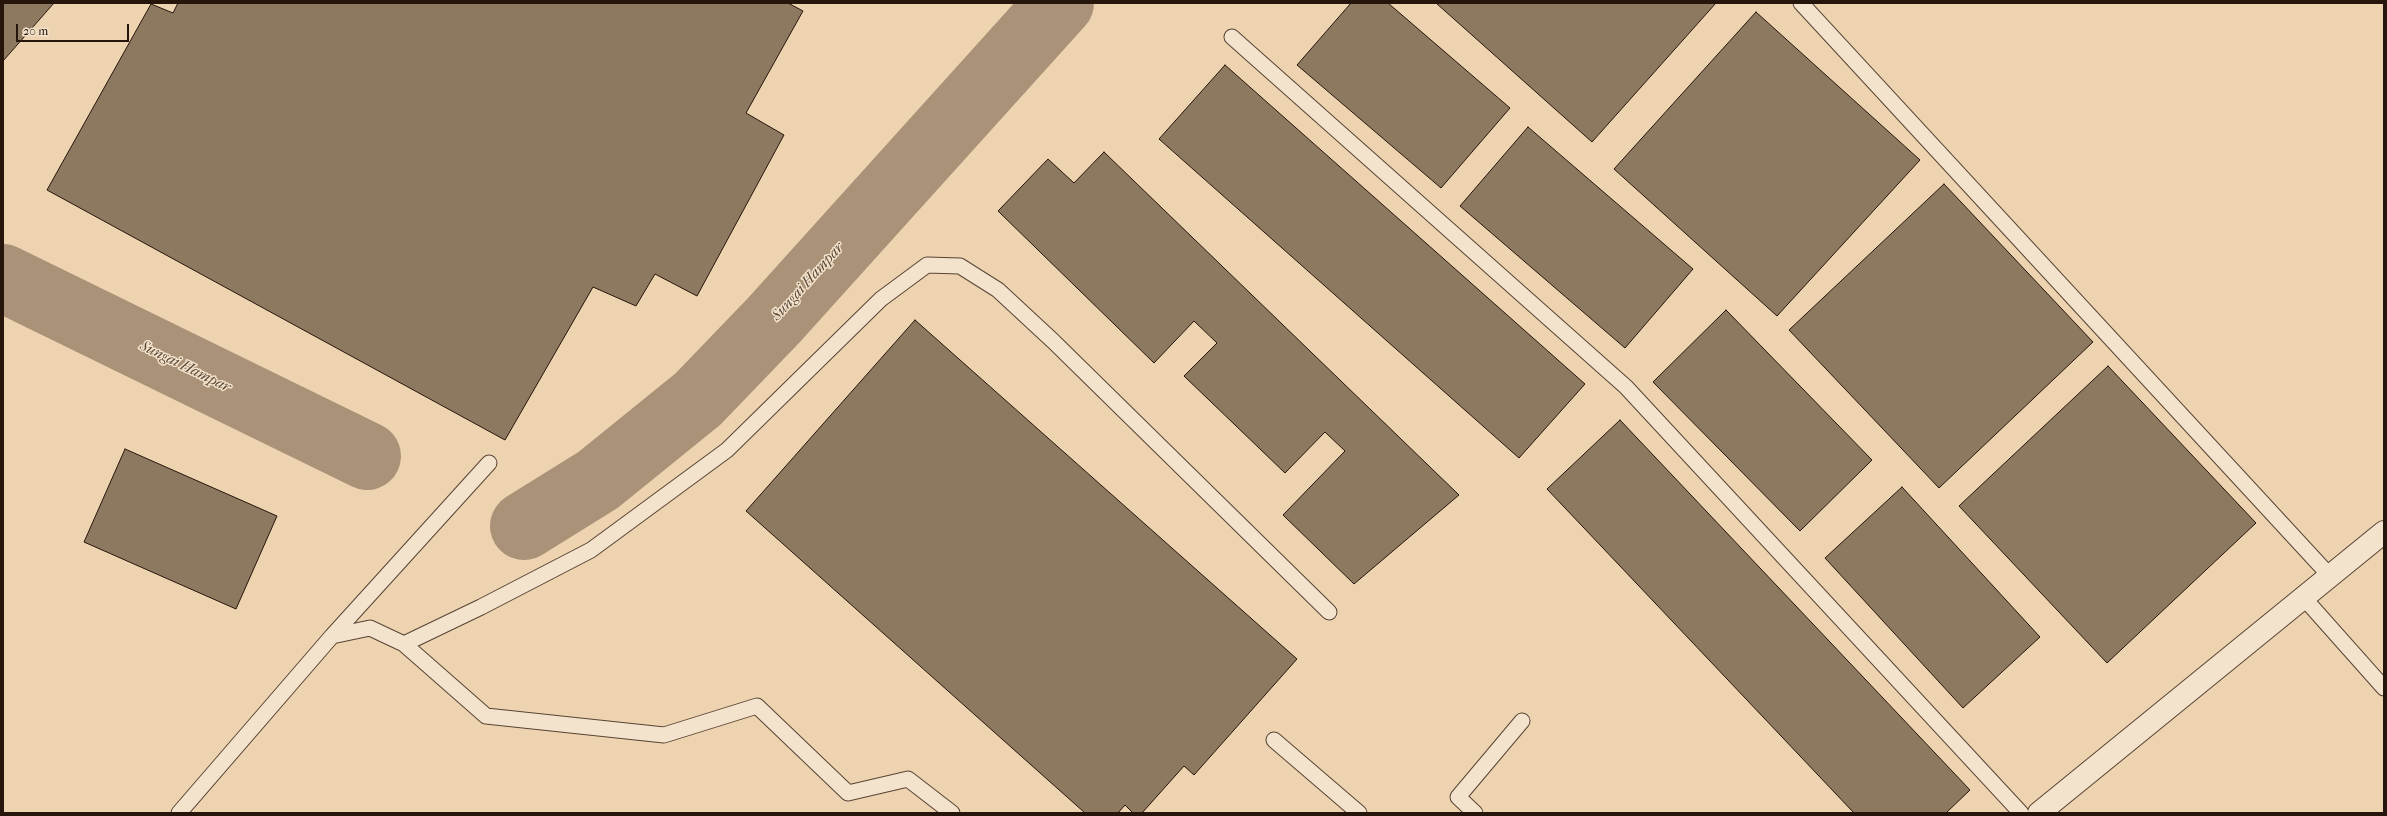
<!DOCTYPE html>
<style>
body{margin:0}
#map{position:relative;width:2387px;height:816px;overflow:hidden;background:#edd3b0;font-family:"IM FELL French Canon",serif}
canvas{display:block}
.frame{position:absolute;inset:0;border:4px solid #26150a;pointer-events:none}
.scale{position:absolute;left:16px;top:24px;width:113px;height:18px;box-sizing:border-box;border:2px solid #26150a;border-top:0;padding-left:5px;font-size:12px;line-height:14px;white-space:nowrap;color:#26150a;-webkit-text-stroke:3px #f3e2cc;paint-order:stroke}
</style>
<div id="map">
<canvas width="2387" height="816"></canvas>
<div class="frame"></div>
<div class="scale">20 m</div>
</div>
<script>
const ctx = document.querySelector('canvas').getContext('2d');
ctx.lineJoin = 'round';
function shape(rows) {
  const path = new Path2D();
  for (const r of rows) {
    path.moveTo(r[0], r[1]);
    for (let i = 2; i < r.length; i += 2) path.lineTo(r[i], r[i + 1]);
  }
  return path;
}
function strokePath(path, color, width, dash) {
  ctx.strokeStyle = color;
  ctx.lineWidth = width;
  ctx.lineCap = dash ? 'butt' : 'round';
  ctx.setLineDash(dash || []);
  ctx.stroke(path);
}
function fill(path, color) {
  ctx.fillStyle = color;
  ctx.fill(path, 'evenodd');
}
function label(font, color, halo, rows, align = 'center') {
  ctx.font = font + ' "IM FELL French Canon",serif';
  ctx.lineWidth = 3;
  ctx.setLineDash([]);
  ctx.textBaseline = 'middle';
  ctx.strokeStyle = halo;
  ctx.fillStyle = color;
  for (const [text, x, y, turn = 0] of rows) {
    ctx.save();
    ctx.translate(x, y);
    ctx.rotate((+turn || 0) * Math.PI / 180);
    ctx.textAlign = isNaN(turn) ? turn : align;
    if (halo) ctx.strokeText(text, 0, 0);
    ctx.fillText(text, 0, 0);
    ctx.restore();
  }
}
strokePath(shape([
 [3,278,367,456],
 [524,526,598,480,698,399,774,320,1060,3]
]), '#a99278', 68);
const building = shape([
 [3,3,54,3,3,61,3,3],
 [178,3,788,3,803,11,746,113,784,135,697,296,655,274,636,306,593,287,505,440,47,190,151,4,173,13,178,3],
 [1351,3,1388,3,1510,108,1441,188,1297,65,1351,3],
 [1436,3,1716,3,1592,142,1436,3],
 [1756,12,1920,160,1777,316,1614,169,1756,12],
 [1225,65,1585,384,1519,458,1159,139,1225,65],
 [1528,127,1693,269,1625,348,1460,206,1528,127],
 [1104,152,1459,495,1354,584,1283,515,1345,451,1325,432,1285,473,1184,376,1217,343,1194,321,1154,363,998,211,1048,159,1074,183,1104,152],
 [1944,184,2093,342,1939,488,1789,330,1944,184],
 [1726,310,1872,460,1800,531,1653,382,1726,310],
 [915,320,1297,659,1194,775,1184,766,1142,813,1133,813,1125,805,1118,813,1085,813,746,511,915,320],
 [2108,366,2256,523,2107,663,1959,506,2108,366],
 [1620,420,1970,790,1946,813,1854,813,1547,489,1620,420],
 [125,449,277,516,236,609,84,542,125,449],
 [1902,487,2040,637,1963,708,1825,558,1902,487]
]);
fill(building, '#8d7860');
strokePath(building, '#26150a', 1);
const lane = shape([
 [1801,3,2330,576],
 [1232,37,1626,387,2021,813],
 [489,463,332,636,370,628,404,644,486,716,664,735,757,706,848,793,908,779,952,813],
 [2304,598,2384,688],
 [404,644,481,607,591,550,727,450,881,299,927,265,960,266,998,290,1053,341,1329,612],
 [1274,740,1359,813],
 [179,813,332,636],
 [1475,813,1458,797,1522,721]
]);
const street = shape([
 [2039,813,2384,532]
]);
strokePath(lane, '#584434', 17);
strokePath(street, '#584434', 24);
strokePath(lane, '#f3e2cc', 15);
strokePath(street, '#f3e2cc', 22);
label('italic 15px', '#5a4736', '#f3e2cc', [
 ["Sungai Hampar",808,282,-48],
 ["Sungai Hampar",185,367,26]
]);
</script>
